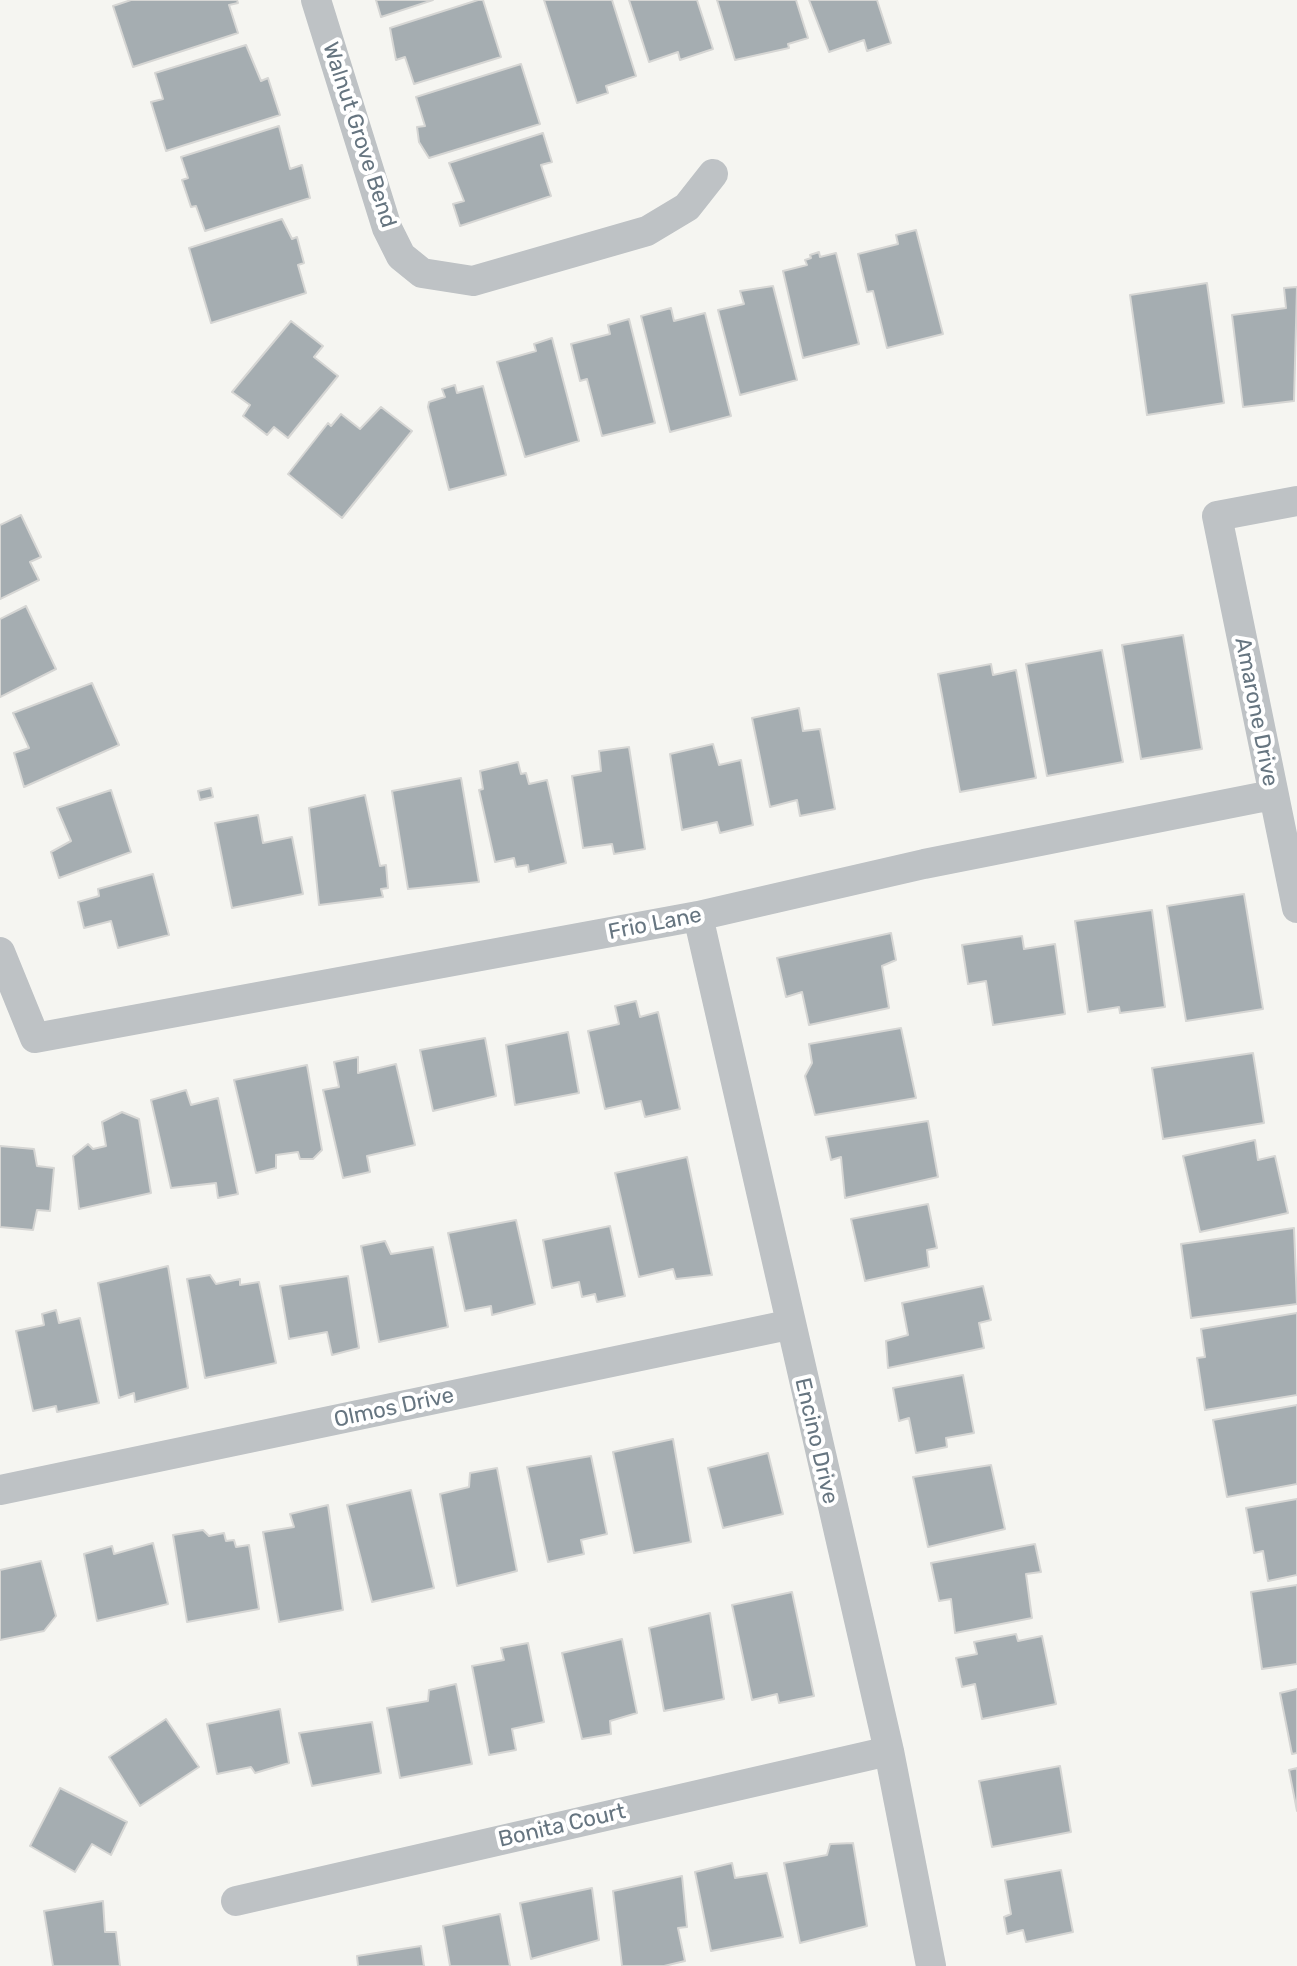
<!DOCTYPE html>
<style>
body{margin:0}
canvas{display:block;background:#f5f5f1}
</style>
<canvas width="1297" height="1966"></canvas>
<script>
const ctx = document.querySelector('canvas').getContext('2d');
ctx.lineJoin = 'round';
function fill(path, color) {
  ctx.fillStyle = color;
  ctx.fill(path, 'evenodd');
}
function shape(rows) {
  const path = new Path2D();
  for (const r of rows) {
    path.moveTo(r[0], r[1]);
    for (let i = 2; i < r.length; i += 2) path.lineTo(r[i], r[i + 1]);
  }
  return path;
}
function strokePath(path, color, width, dash) {
  ctx.strokeStyle = color;
  ctx.lineWidth = width;
  ctx.lineCap = dash ? 'butt' : 'round';
  ctx.setLineDash(dash || []);
  ctx.stroke(path);
}
function label(font, color, halo, rows, align = 'center') {
  ctx.font = font + ' Rubik,sans-serif';
  ctx.lineWidth = 8;
  ctx.setLineDash([]);
  ctx.textBaseline = 'middle';
  ctx.strokeStyle = halo;
  ctx.fillStyle = color;
  for (const [text, x, y, turn = 0] of rows) {
    ctx.save();
    ctx.translate(x, y);
    ctx.rotate((+turn || 0) * Math.PI / 180);
    ctx.textAlign = isNaN(turn) ? turn : align;
    if (halo) ctx.strokeText(text, 0, 0);
    ctx.fillText(text, 0, 0);
    ctx.restore();
  }
}
const building = shape([
 [131,0,237,0,238,3,229,5,238,33,133,67,113,6,131,0],
 [376,0,433,0,381,17,376,0],
 [478,0,483,0,501,57,414,84,405,57,396,60,390,28,478,0],
 [544,0,612,0,636,76,606,86,608,93,577,103,544,0],
 [629,0,697,0,713,49,680,60,678,52,649,62,629,0],
 [717,0,796,0,808,38,788,44,789,48,735,60,717,0],
 [809,0,877,0,891,43,867,51,864,40,829,52,809,0],
 [246,45,261,81,268,78,280,115,166,151,151,102,163,99,155,73,246,45],
 [521,64,540,124,429,158,419,142,417,127,425,126,416,97,521,64],
 [279,126,290,169,302,165,310,198,205,231,196,206,191,207,182,180,188,178,181,157,279,126],
 [543,133,552,162,541,165,551,196,460,226,453,204,464,201,449,163,543,133],
 [282,219,292,239,297,237,304,263,298,265,306,293,211,323,189,248,282,219],
 [916,230,943,334,887,348,873,291,867,292,858,254,898,244,896,235,916,230],
 [819,252,820,257,836,253,859,344,803,358,783,271,807,265,805,260,811,258,810,255,819,252],
 [1207,283,1224,403,1147,415,1130,295,1207,283],
 [773,286,797,380,740,395,718,310,744,304,740,291,773,286],
 [1297,287,1294,401,1243,407,1232,315,1286,308,1284,288,1297,287],
 [671,308,674,321,705,313,731,416,670,432,641,316,671,308],
 [629,319,655,423,602,436,588,383,587,379,580,381,571,344,610,334,608,325,629,319],
 [291,321,323,346,314,357,338,376,288,438,274,427,267,435,243,416,250,405,232,392,291,321],
 [552,338,579,441,525,457,497,362,536,351,534,344,552,338],
 [455,385,457,393,483,386,506,475,449,490,428,407,429,402,445,397,442,389,455,385],
 [381,407,412,431,342,518,288,474,328,423,331,426,341,414,360,429,381,407],
 [21,515,41,557,30,562,39,580,0,599,0,525,21,515],
 [26,606,56,669,0,697,0,619,26,606],
 [1183,635,1202,749,1141,759,1122,645,1183,635],
 [1102,650,1123,762,1047,776,1026,664,1102,650],
 [991,664,993,675,1016,670,1036,778,960,792,938,674,991,664],
 [92,683,119,745,24,787,14,753,29,748,13,713,92,683],
 [799,708,803,731,820,729,835,809,800,816,797,800,770,807,752,718,799,708],
 [713,744,719,765,741,760,753,825,720,833,717,822,682,830,670,754,713,744],
 [629,747,645,849,614,854,612,844,583,848,572,776,601,771,599,751,629,747],
 [518,762,521,774,526,773,529,784,547,780,566,863,529,872,528,865,516,867,514,858,495,862,479,790,483,789,480,771,518,762],
 [461,778,479,882,408,889,392,791,461,778],
 [211,788,213,797,200,800,198,791,211,788],
 [111,790,131,852,59,878,51,852,71,841,57,808,111,790],
 [365,795,380,866,386,865,388,888,381,889,383,897,319,905,309,808,365,795],
 [258,815,263,843,292,837,303,894,232,908,215,823,258,815],
 [153,874,169,935,118,948,111,921,84,928,78,902,99,896,98,889,153,874],
 [1244,894,1263,1009,1186,1021,1167,906,1244,894],
 [1152,910,1165,1007,1120,1013,1119,1007,1088,1012,1075,921,1152,910],
 [891,933,896,960,882,966,889,1008,809,1025,802,992,786,997,777,958,891,933],
 [1022,936,1024,949,1055,944,1065,1014,993,1025,986,981,968,984,962,945,1022,936],
 [636,1001,640,1017,658,1012,680,1109,645,1117,641,1101,605,1109,588,1031,619,1024,615,1006,636,1001],
 [901,1028,916,1098,815,1115,805,1076,812,1063,809,1044,901,1028],
 [568,1032,579,1093,515,1105,506,1045,568,1032],
 [485,1038,496,1096,433,1111,420,1050,485,1038],
 [1253,1053,1264,1123,1163,1139,1152,1068,1253,1053],
 [358,1057,358,1073,396,1064,415,1145,367,1156,370,1172,343,1178,323,1090,339,1087,334,1062,358,1057],
 [307,1065,322,1150,313,1159,300,1159,298,1152,276,1155,276,1168,256,1173,234,1080,307,1065],
 [186,1090,191,1105,218,1098,238,1194,218,1198,216,1183,171,1188,151,1100,186,1090],
 [122,1112,139,1119,151,1193,79,1209,73,1156,88,1144,93,1149,106,1146,102,1122,122,1112],
 [928,1121,938,1177,845,1198,841,1157,831,1160,826,1137,928,1121],
 [1255,1140,1258,1160,1275,1156,1288,1213,1200,1232,1183,1156,1255,1140],
 [0,1146,34,1149,37,1166,54,1168,50,1211,37,1210,33,1230,0,1227,0,1146],
 [687,1157,712,1275,676,1279,673,1269,639,1277,615,1173,687,1157],
 [928,1204,937,1248,927,1250,929,1267,865,1281,851,1219,928,1204],
 [516,1220,535,1304,492,1315,491,1306,465,1311,448,1233,516,1220],
 [610,1226,625,1296,597,1302,595,1294,582,1297,579,1282,552,1288,543,1240,610,1226],
 [1294,1228,1297,1304,1191,1318,1181,1244,1294,1228],
 [385,1241,391,1254,433,1247,448,1327,379,1342,361,1246,385,1241],
 [168,1266,188,1388,135,1402,134,1393,119,1398,98,1283,168,1266],
 [210,1275,216,1284,240,1279,240,1285,259,1282,276,1363,205,1378,187,1279,210,1275],
 [348,1276,359,1348,332,1355,327,1332,289,1339,280,1286,348,1276],
 [983,1286,991,1320,979,1323,984,1348,888,1368,886,1341,908,1335,902,1303,983,1286],
 [56,1310,59,1323,80,1318,99,1403,57,1412,56,1406,33,1411,16,1331,44,1325,42,1314,56,1310],
 [1297,1313,1297,1395,1205,1410,1197,1358,1205,1357,1201,1329,1297,1313],
 [963,1375,974,1433,946,1438,947,1447,916,1453,909,1418,899,1421,893,1388,963,1375],
 [1297,1405,1297,1484,1227,1497,1213,1420,1297,1405],
 [673,1439,691,1542,634,1553,613,1452,673,1439],
 [768,1453,783,1514,723,1528,708,1468,768,1453],
 [591,1456,607,1534,581,1540,584,1554,548,1562,527,1467,591,1456],
 [991,1465,1005,1529,928,1547,913,1477,991,1465],
 [497,1468,517,1571,457,1586,440,1494,469,1487,470,1473,497,1468],
 [411,1490,434,1588,372,1602,347,1505,411,1490],
 [1297,1499,1297,1575,1268,1581,1263,1551,1254,1553,1246,1508,1297,1499],
 [328,1505,343,1610,279,1622,263,1532,294,1527,290,1514,328,1505],
 [203,1530,209,1536,224,1533,226,1541,234,1540,236,1547,249,1545,259,1609,187,1622,173,1535,203,1530],
 [153,1543,168,1604,97,1621,84,1554,112,1546,114,1554,153,1543],
 [1035,1544,1041,1572,1026,1574,1032,1618,955,1633,951,1599,939,1601,931,1563,1035,1544],
 [41,1561,56,1616,44,1631,0,1640,0,1570,41,1561],
 [1297,1585,1297,1664,1262,1669,1251,1592,1297,1585],
 [792,1592,814,1696,779,1703,777,1694,752,1700,732,1605,792,1592],
 [710,1613,724,1699,664,1711,649,1628,710,1613],
 [1016,1634,1018,1641,1042,1636,1056,1704,982,1719,975,1684,962,1687,956,1658,977,1654,974,1642,1016,1634],
 [622,1639,637,1713,610,1721,611,1734,582,1739,562,1653,622,1639],
 [528,1643,544,1722,512,1729,516,1750,489,1755,472,1666,504,1660,501,1648,528,1643],
 [456,1684,472,1764,400,1778,387,1708,428,1701,429,1690,456,1684],
 [1297,1689,1297,1753,1292,1754,1280,1693,1297,1689],
 [280,1709,289,1763,255,1773,251,1767,217,1774,207,1724,280,1709],
 [166,1719,199,1767,140,1806,109,1757,166,1719],
 [372,1722,381,1773,312,1786,299,1733,372,1722],
 [1060,1766,1071,1832,992,1847,979,1781,1060,1766],
 [1297,1768,1297,1811,1289,1770,1297,1768],
 [60,1788,127,1822,111,1855,92,1844,75,1872,30,1846,60,1788],
 [853,1843,867,1926,800,1943,784,1863,827,1855,830,1844,853,1843],
 [732,1863,735,1878,767,1873,783,1937,711,1951,695,1872,732,1863],
 [1061,1870,1073,1932,1026,1942,1023,1930,1007,1934,1004,1917,1011,1914,1005,1880,1061,1870],
 [682,1876,687,1927,678,1928,685,1961,664,1966,622,1966,613,1891,682,1876],
 [592,1888,599,1940,531,1959,520,1903,592,1888],
 [103,1901,105,1932,116,1932,120,1966,53,1966,44,1911,103,1901],
 [500,1914,510,1966,450,1966,443,1926,500,1914],
 [421,1946,424,1966,358,1966,357,1956,421,1946]
]);
fill(building, '#a5adb1');
strokePath(building, '#d6d6d4', 2);
strokePath(shape([
 [316,0,387,228,401,256,422,273,473,281,647,231,687,207,713,174],
 [1297,501,1217,516,1297,908],
 [698,916,889,1751,931,1966],
 [0,952,35,1038,698,916,924,864,1272,795],
 [0,1490,788,1325],
 [236,1901,889,1751]
]), '#bec2c5', 30);
label('22px', '#667580', '#fff', [
 ["Walnut Grove Bend",359,135,72],
 ["Amarone Drive",1256,712,79],
 ["Frio Lane",655,924,-11],
 ["Olmos Drive",394,1408,-12],
 ["Encino Drive",816,1441,77],
 ["Bonita Court",562,1826,-13]
]);
</script>
